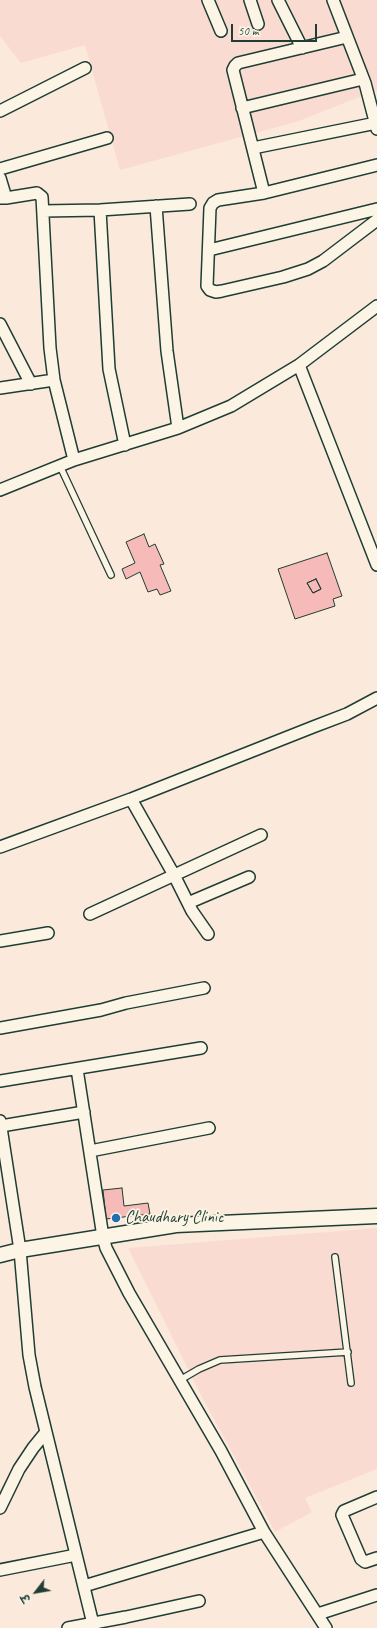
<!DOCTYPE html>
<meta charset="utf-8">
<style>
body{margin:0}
#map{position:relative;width:377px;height:1628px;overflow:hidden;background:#fbe9dc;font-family:Caveat,"Playpen Sans Deva",sans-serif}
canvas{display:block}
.north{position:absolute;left:16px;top:1572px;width:40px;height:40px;-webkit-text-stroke:3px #fcf5e5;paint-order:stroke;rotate:239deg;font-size:11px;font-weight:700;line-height:16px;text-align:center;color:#1f3d34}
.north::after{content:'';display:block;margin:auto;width:14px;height:18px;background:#1f3d34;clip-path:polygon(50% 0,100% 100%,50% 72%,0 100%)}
.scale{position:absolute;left:231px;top:24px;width:86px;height:18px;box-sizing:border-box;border:2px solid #1f3d34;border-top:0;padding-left:5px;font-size:12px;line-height:14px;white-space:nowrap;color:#1f3d34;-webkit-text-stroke:3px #fcf5e5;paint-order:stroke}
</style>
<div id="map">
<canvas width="377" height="1628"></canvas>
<div class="north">उ</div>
<div class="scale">50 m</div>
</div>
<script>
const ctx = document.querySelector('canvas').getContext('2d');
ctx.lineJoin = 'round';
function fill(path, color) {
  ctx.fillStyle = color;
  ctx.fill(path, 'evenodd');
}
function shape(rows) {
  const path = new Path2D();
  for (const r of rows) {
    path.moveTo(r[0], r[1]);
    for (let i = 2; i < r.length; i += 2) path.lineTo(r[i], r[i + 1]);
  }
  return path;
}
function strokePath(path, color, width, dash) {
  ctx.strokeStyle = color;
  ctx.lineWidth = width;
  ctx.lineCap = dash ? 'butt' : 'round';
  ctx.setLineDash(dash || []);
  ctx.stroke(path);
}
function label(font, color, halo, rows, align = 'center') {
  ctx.font = font + ' Caveat,sans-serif';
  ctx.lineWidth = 3.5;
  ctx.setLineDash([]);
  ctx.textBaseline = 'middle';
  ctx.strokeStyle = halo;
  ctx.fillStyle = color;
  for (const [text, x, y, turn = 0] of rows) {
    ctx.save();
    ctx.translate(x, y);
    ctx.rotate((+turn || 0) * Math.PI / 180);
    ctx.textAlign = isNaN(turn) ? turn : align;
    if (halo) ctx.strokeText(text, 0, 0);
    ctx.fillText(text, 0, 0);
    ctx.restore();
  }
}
fill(shape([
 [0,0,377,0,377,90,299,121,120,170,85,45,21,63,0,36],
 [377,1228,377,1469,305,1498,312,1512,275,1532,201,1395,128,1248]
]), '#fadbd2');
const building = shape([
 [144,534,149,547,155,544,164,564,160,565,171,591,160,595,157,589,148,592,140,572,126,579,122,569,135,563,126,542,144,534],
 [327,553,342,596,333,599,335,606,295,619,278,569,327,553],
 [316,579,321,589,313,593,307,583,316,579],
 [316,579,321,589,313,593,307,583,316,579],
 [122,1188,124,1206,148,1203,150,1214,106,1219,103,1190,122,1188]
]);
fill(building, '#f6bab9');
strokePath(building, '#1f3d34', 1);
const service = shape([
 [60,466,111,575],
 [335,1257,351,1383],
 [180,1380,199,1369,220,1360,348,1352]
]);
const minor = shape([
 [208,0,221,31],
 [250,0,258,24],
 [278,0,302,48],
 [333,0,365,83,377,129],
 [242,108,363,79],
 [0,111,85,68],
 [253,148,376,123],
 [377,165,264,193,218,200,213,203,210,208,207,286,210,290,216,292,222,291,283,277,308,269,323,261,377,220],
 [0,169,107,138],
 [0,178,6,198],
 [264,193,233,70,235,66,238,63,347,37],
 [0,198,6,198,37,193,42,197,50,348,54,380,74,460],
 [156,206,167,351,178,428],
 [100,210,109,369,125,445],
 [43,211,100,210,190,204],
 [209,250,377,209],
 [0,324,31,384],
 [299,365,377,565],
 [0,388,54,380],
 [0,490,74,460,178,428,231,406,299,365,377,306],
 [131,799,174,875,192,911,208,934],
 [0,847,131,799,313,727,347,714,377,698],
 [188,903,249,877],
 [90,914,261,835],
 [0,941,48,933],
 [0,1028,101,1010,126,1003,204,988],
 [77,1069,103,1237,106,1248,129,1293,221,1451,264,1532,326,1628],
 [0,1081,201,1048],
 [0,1121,20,1250,29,1355,35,1387,94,1628],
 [1,1126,84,1112],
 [90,1151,209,1128],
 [377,1497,344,1511,342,1515,361,1559,365,1562,377,1558],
 [0,1508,19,1469,33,1448,46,1432],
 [0,1570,76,1555],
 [84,1586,264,1532],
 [318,1614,377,1595],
 [68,1628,126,1617,199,1601]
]);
const tertiary = shape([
 [0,1255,20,1250,176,1225,377,1216]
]);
strokePath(service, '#1f3d34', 8);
strokePath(minor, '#1f3d34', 14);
strokePath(tertiary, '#1f3d34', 17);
strokePath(service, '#fcf5e5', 5.5);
strokePath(minor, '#fcf5e5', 11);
strokePath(tertiary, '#fcf5e5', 14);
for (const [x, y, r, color] of [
 [116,1218,5,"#1f6fb2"]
]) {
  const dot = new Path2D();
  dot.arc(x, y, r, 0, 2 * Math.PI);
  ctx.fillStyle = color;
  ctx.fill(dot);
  strokePath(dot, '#fcf5e5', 1.5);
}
label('17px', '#1f3d34', '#fcf5e5', [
 ["Chaudhary Clinic",125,1218]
], 'left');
</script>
